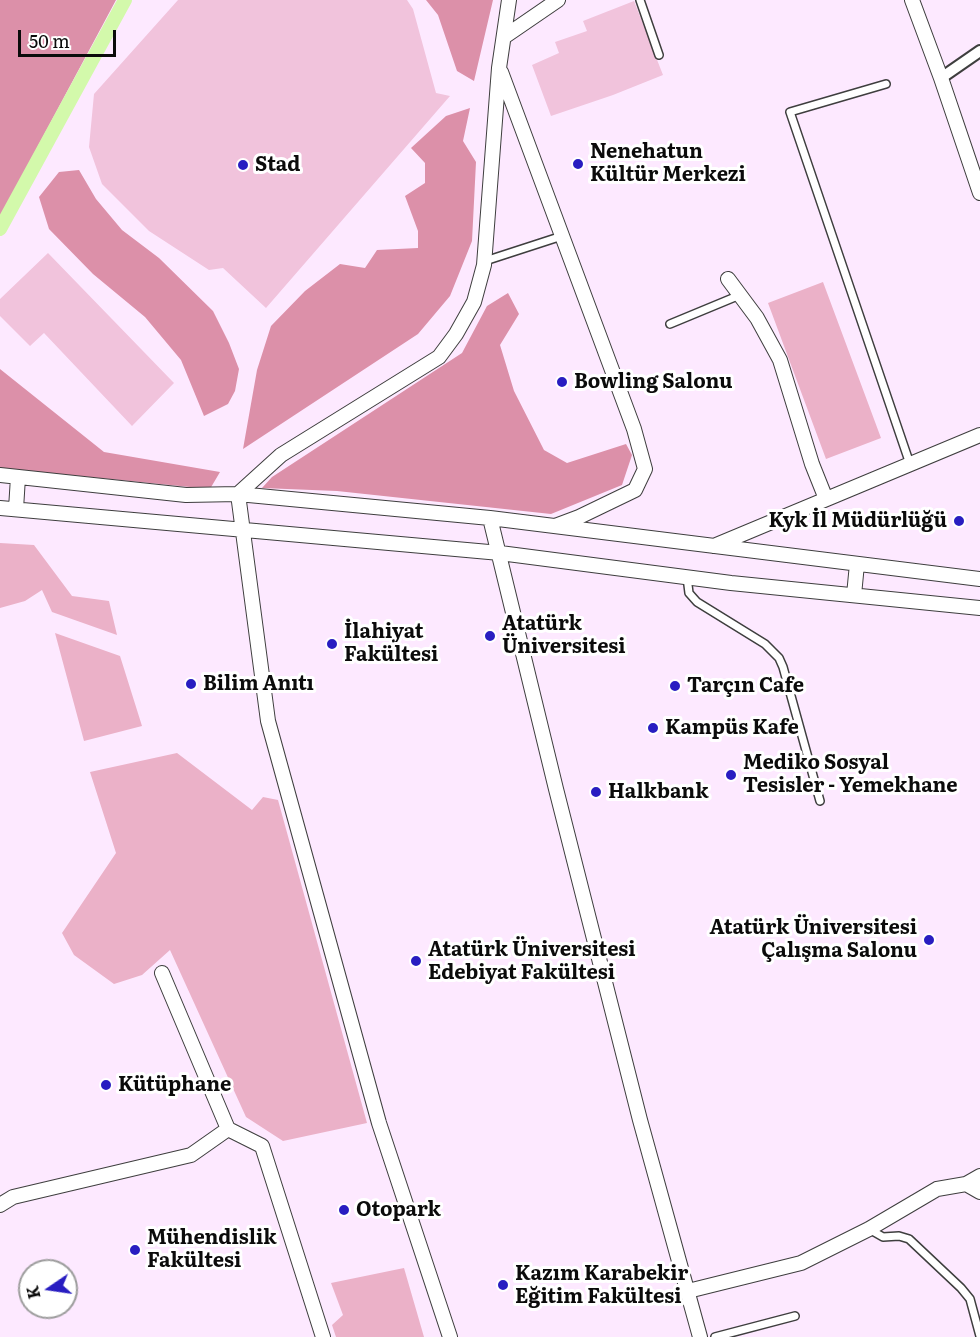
<!DOCTYPE html>
<meta charset="utf-8">
<style>
body{margin:0}
#map{position:relative;width:980px;height:1337px;overflow:hidden;background:#fde9ff;font-family:Literata,serif}
canvas{display:block}
.north{position:absolute;left:18px;top:1259px;width:60px;height:60px;box-sizing:border-box;background:#fff;border:2px solid #9d9d9d;border-radius:50%;rotate:257deg;font-size:16px;font-weight:700;line-height:24px;text-align:center;color:#0b0b0b}
.north::after{content:'';display:block;margin:auto;width:21px;height:27px;background:#281dc1;clip-path:polygon(50% 0,100% 100%,50% 72%,0 100%)}
.scale{position:absolute;left:18px;top:30px;width:98px;height:27px;box-sizing:border-box;border:3px solid #0b0b0b;border-top:0;padding-left:8px;font-size:18px;line-height:21px;white-space:nowrap;color:#0b0b0b;-webkit-text-stroke:4px #fff;paint-order:stroke}
</style>
<div id="map">
<canvas width="980" height="1337"></canvas>
<div class="north">K</div>
<div class="scale">50 m</div>
</div>
<script>
const ctx = document.querySelector('canvas').getContext('2d');
ctx.lineJoin = 'round';
function fill(path, color) {
  ctx.fillStyle = color;
  ctx.fill(path, 'evenodd');
}
function shape(rows) {
  const path = new Path2D();
  for (const r of rows) {
    path.moveTo(r[0], r[1]);
    for (let i = 2; i < r.length; i += 2) path.lineTo(r[i], r[i + 1]);
  }
  return path;
}
function strokePath(path, color, width, dash) {
  ctx.strokeStyle = color;
  ctx.lineWidth = width;
  ctx.lineCap = dash ? 'butt' : 'round';
  ctx.setLineDash(dash || []);
  ctx.stroke(path);
}
function label(font, color, halo, rows, align = 'center') {
  ctx.font = font + ' Literata,serif';
  ctx.lineWidth = 6;
  ctx.setLineDash([]);
  ctx.textBaseline = 'middle';
  ctx.strokeStyle = halo;
  ctx.fillStyle = color;
  for (const [text, x, y, turn = 0] of rows) {
    ctx.save();
    ctx.translate(x, y);
    ctx.rotate((+turn || 0) * Math.PI / 180);
    ctx.textAlign = isNaN(turn) ? turn : align;
    if (halo) ctx.strokeText(text, 0, 0);
    ctx.fillText(text, 0, 0);
    ctx.restore();
  }
}
fill(shape([
 [823,282,881,438,826,459,768,303],
 [0,543,34,545,72,596,109,601,117,635,52,612,42,590,25,601,0,608],
 [55,633,120,656,142,726,84,741],
 [177,753,252,810,263,797,278,800,367,1123,283,1141,246,1117,170,950,142,975,114,984,74,955,62,933,116,853,90,772],
 [404,1268,424,1337,336,1337,332,1325,343,1315,331,1283]
]), '#ebb1c8');
fill(shape([
 [0,0,116,0,0,217],
 [426,0,493,0,474,81,457,71,438,15],
 [470,108,463,141,476,162,472,241,450,296,418,334,243,449,257,370,271,326,305,291,340,264,365,268,377,250,418,248,418,231,405,196,425,183,425,163,411,148,446,116],
 [79,170,96,199,122,230,159,258,213,311,229,343,239,369,235,391,228,404,204,416,181,360,145,317,93,274,49,229,39,197,59,172],
 [508,293,519,314,500,345,514,391,544,450,567,463,626,444,632,455,622,485,551,514,337,491,262,488,272,477,462,353,487,306],
 [0,369,104,452,220,472,210,489,0,468]
]), '#dc90a9');
fill(shape([
 [178,0,407,0,413,9,436,93,450,96,266,308,223,268,209,270,149,231,102,184,89,147,94,94],
 [634,1,663,75,613,95,551,116,532,65,559,53,555,42,587,31,583,21],
 [48,253,174,383,132,426,44,333,30,346,0,316,0,299]
]), '#f1c3dc');
strokePath(shape([
 [0,229,125,0]
]), '#d3f9ab', 14);
const service = shape([
 [640,0,659,55],
 [886,84,790,112,910,464],
 [485,261,562,236],
 [670,324,740,295],
 [687,577,689,593,697,602,765,644,779,658,783,667,820,801],
 [869,1229,883,1237,899,1236,909,1239,961,1288,970,1299,980,1336],
 [715,1337,795,1316]
]);
const pedestrian = shape([
 [941,78,980,51]
]);
const minor = shape([
 [912,0,941,78,980,193],
 [504,37,558,0],
 [501,72,634,429,645,469,635,490,579,517,555,526],
 [728,279,757,318,780,360,812,464,826,499],
 [0,475,186,495,238,494,490,518,980,579],
 [0,508,500,553,731,583,980,608],
 [16,509,18,477],
 [490,518,556,789,640,1120,700,1337],
 [714,546,980,435],
 [854,595,857,564],
 [162,973,228,1129,262,1146,323,1337],
 [966,1184,980,1176],
 [0,1205,13,1197,191,1155,228,1129],
 [688,1291,801,1263,869,1229,937,1189,966,1184,980,1192],
 [450,1337,379,1123,268,721,238,494,281,455,439,357,456,334,474,302,484,265,499,68,509,0]
]);
strokePath(service, '#3e3e3e', 10);
strokePath(pedestrian, '#3e3e3e', 14);
strokePath(minor, '#3e3e3e', 16);
strokePath(service, '#fff', 7);
strokePath(pedestrian, '#fff', 10);
strokePath(minor, '#fff', 14);
for (const [x, y, r, color] of [
 [578,164,6,"#281dc1"],
 [243,165,6,"#281dc1"],
 [562,382,6,"#281dc1"],
 [959,521,6,"#281dc1"],
 [490,636,6,"#281dc1"],
 [332,644,6,"#281dc1"],
 [191,684,6,"#281dc1"],
 [675,686,6,"#281dc1"],
 [653,728,6,"#281dc1"],
 [731,775,6,"#281dc1"],
 [596,792,6,"#281dc1"],
 [929,940,6,"#281dc1"],
 [416,961,6,"#281dc1"],
 [106,1085,6,"#281dc1"],
 [344,1210,6,"#281dc1"],
 [135,1250,6,"#281dc1"],
 [503,1285,6,"#281dc1"]
]) {
  const dot = new Path2D();
  dot.arc(x, y, r, 0, 2 * Math.PI);
  ctx.fillStyle = color;
  ctx.fill(dot);
  strokePath(dot, '#fff', 2);
}
label('bold 20px', '#0b0b0b', '#fff', [
 ["Nenehatun",590,152],
 ["Kültür Merkezi",590,175],
 ["Stad",255,165],
 ["Bowling Salonu",574,382],
 ["Kyk İl Müdürlüğü",947,521,"right"],
 ["Atatürk",502,624],
 ["Üniversitesi",502,647],
 ["İlahiyat",344,632],
 ["Fakültesi",344,655],
 ["Bilim Anıtı",203,684],
 ["Tarçın Cafe",687,686],
 ["Kampüs Kafe",665,728],
 ["Mediko Sosyal",743,763],
 ["Tesisler - Yemekhane",743,786],
 ["Halkbank",608,792],
 ["Atatürk Üniversitesi",917,928,"right"],
 ["Çalışma Salonu",917,951,"right"],
 ["Atatürk Üniversitesi",428,950],
 ["Edebiyat Fakültesi",428,973],
 ["Kütüphane",118,1085],
 ["Otopark",356,1210],
 ["Mühendislik",147,1238],
 ["Fakültesi",147,1261],
 ["Kazım Karabekir",515,1274],
 ["Eğitim Fakültesi",515,1297]
], 'left');
</script>
